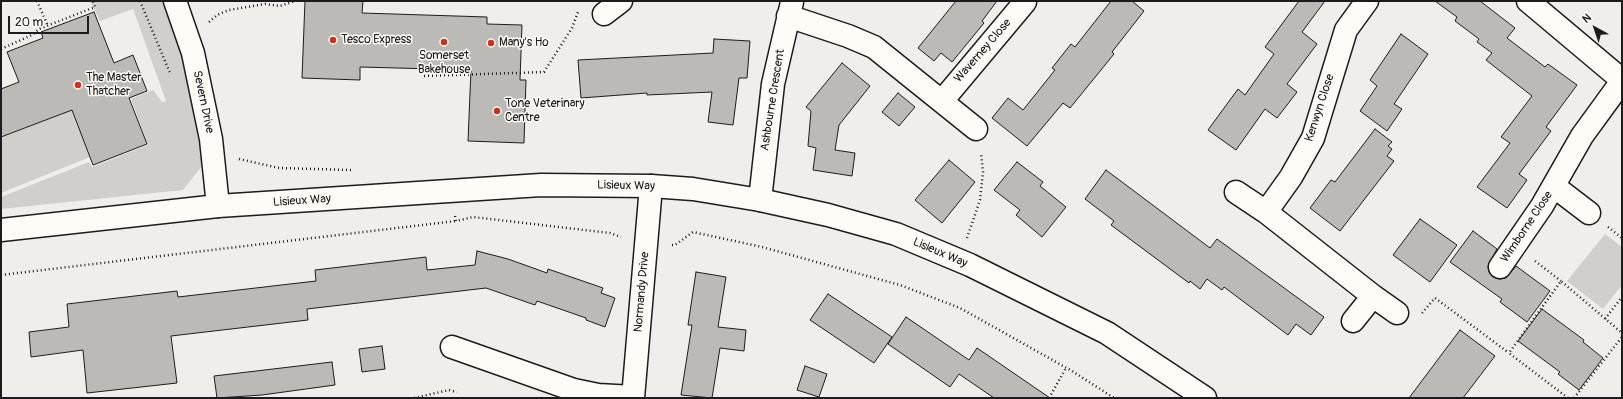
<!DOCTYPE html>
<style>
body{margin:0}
#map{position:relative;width:1623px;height:399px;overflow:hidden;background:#f0eeea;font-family:Pangolin,sans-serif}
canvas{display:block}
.frame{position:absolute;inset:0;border:2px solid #1c1c1c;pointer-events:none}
.north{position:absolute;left:1575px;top:8px;width:40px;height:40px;-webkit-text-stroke:3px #fdfcf7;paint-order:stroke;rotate:320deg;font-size:11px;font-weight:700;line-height:16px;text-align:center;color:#1c1c1c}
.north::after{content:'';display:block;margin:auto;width:14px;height:18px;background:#1c1c1c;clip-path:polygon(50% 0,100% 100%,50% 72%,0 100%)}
.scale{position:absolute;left:8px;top:16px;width:81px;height:18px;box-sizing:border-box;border:2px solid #1c1c1c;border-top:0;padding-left:5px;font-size:12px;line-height:14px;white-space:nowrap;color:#1c1c1c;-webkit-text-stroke:3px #fdfcf7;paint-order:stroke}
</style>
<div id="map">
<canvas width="1623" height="399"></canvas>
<div class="frame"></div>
<div class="north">N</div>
<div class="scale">20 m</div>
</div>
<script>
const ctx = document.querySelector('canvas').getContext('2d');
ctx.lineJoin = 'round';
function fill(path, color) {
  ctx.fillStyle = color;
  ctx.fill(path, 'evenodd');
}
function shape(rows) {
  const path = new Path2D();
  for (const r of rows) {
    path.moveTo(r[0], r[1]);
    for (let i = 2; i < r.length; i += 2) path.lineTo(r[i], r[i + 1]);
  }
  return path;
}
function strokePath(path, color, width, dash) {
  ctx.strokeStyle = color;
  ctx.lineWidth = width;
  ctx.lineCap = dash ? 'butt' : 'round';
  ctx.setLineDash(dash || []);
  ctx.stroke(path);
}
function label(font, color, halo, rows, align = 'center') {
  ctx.font = font + ' Pangolin,sans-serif';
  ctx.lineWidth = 3;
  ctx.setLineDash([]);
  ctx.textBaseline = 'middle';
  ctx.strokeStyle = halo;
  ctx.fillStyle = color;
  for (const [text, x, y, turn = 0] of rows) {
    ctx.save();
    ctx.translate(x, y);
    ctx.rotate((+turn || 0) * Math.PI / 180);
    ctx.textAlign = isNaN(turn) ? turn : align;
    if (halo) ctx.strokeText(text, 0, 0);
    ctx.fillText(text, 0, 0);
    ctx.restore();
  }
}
fill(shape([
 [90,1,167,1,181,44,205,157,202,166,183,190,1,209,1,197,89,162,92,167,148,145,131,99,153,90,162,102,166,101,133,9,100,21],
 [72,110,90,157,1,193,1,137],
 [1605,234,1622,247,1622,285,1603,309,1567,281]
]), '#d0cfcc');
const building = shape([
 [305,1,363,1,362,13,487,17,487,24,522,25,520,80,526,80,524,143,468,141,471,70,360,67,360,80,302,78,305,1],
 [956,1,997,1,982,21,984,23,952,62,941,53,934,61,918,48,956,1],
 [1111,1,1132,1,1144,11,1112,52,1114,54,1070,108,1063,103,1027,146,992,118,1008,98,1023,110,1055,70,1052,68,1071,44,1075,47,1111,1],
 [1299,1,1325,1,1302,32,1317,44,1287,84,1297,92,1277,118,1265,109,1236,150,1208,130,1238,89,1245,95,1274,54,1265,47,1299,1],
 [1435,1,1480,1,1515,28,1507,38,1545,67,1548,64,1577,85,1546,127,1551,131,1519,174,1527,180,1507,208,1477,187,1510,143,1501,137,1532,96,1486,60,1492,53,1477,42,1479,39,1455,21,1457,17,1435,1],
 [94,12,114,63,133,55,147,91,129,98,147,144,93,165,72,110,1,137,1,89,19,82,7,52,43,38,41,32,94,12],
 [1401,34,1428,54,1394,104,1402,109,1387,131,1360,111,1377,86,1370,80,1401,34],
 [714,39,750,41,747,78,739,78,733,125,708,122,712,92,647,95,647,93,581,98,578,60,713,53,714,39],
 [842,63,870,86,839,125,835,150,855,153,852,176,813,170,816,148,808,146,811,111,806,107,842,63],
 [898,93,915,107,899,126,882,112,898,93],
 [1375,129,1392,142,1388,146,1392,149,1387,156,1394,161,1340,231,1310,208,1331,180,1335,182,1375,129],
 [949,160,975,182,942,223,915,200,949,160],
 [1017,162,1043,182,1040,186,1066,207,1042,237,1016,215,1020,210,994,190,1017,162],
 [1106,170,1210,248,1217,239,1324,317,1311,335,1296,324,1288,335,1224,287,1222,290,1207,279,1200,289,1190,281,1189,283,1111,225,1114,221,1085,199,1106,170],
 [1420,219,1457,245,1430,282,1393,255,1420,219],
 [1473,231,1497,249,1488,266,1489,272,1493,277,1499,279,1506,278,1516,266,1550,291,1527,322,1500,302,1502,299,1450,262,1473,231],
 [477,251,508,259,547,273,548,269,603,288,601,293,615,298,605,327,586,320,586,318,537,301,535,305,486,288,307,309,308,320,171,336,177,383,87,393,83,350,31,357,29,332,69,327,67,304,177,291,178,297,316,281,315,270,426,257,427,270,475,265,477,251],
 [696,272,726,277,718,327,746,330,744,351,720,348,712,398,681,395,692,325,688,325,696,272],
 [828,294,892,337,874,363,810,320,828,294],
 [1542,309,1584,340,1583,342,1603,358,1579,390,1558,374,1560,372,1518,341,1542,309],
 [906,317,969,360,977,348,1050,398,994,398,959,374,950,387,888,344,906,317],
 [1460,330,1495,356,1463,398,1409,398,1460,330],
 [382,346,385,369,362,372,359,349,382,346],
 [332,362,335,385,262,395,217,398,214,376,332,362],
 [805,366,827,374,819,397,797,390,805,366]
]);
fill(building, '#bbbab6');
strokePath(building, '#1c1c1c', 1);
const street = shape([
 [175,1,193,53,211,139,218,206],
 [1528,1,1622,80],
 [604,14,621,1],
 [788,16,848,36,874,47,976,129],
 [942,101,1025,2],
 [1555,187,1589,213],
 [1236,192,1266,212,1373,296,1353,321],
 [760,200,773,84,792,2],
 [1266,212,1291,177,1313,138,1346,30,1367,1],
 [1500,267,1542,206,1582,136,1622,81],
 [1373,296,1397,313],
 [452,347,574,390,598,395,633,397],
 [633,398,651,186]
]);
const secondary = shape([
 [1,230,218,206,541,185,651,186,693,189,760,200,828,215,896,234,970,265,1107,333,1205,398]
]);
strokePath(street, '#1c1c1c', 25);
strokePath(secondary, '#1c1c1c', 25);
strokePath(shape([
 [37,1,48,26],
 [140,1,170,73],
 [209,22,217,15,229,10,265,4,280,6,295,1],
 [1,49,32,35,39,29,95,7,93,1],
 [424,76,544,72,572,28,578,12],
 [239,159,279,168,351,170],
 [455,216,456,221,473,217,610,233,621,237],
 [1608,227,1622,238],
 [967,238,980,200,983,172,981,153],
 [672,245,675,245,693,232,762,247,900,285,960,308,1072,371,1114,398],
 [1535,261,1561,281],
 [1,275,456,221],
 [1422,313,1435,298,1509,353],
 [1605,319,1622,297],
 [414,398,449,390,457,392],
 [1049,398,1066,368],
 [1568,398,1509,353,1561,281,1622,333],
 [1574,398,1622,337]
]), '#1c1c1c', 2.5, [1, 3]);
strokePath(street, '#fdfcf7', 22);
strokePath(secondary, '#fdfcf7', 22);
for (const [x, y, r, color] of [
 [333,40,4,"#c8321e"],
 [444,42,4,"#c8321e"],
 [491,43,4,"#c8321e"],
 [78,85,4,"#c8321e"],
 [497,111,4,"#c8321e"]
]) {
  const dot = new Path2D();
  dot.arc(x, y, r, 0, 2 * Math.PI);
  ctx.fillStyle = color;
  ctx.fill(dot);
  strokePath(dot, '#fdfcf7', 1.5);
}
label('12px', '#1c1c1c', '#fdfcf7', [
 ["Tesco Express",341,40],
 ["Many's Ho",499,43],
 ["Somerset",444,56,"center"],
 ["Bakehouse",444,70,"center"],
 ["The Master",86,78],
 ["Thatcher",86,92],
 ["Tone Veterinary",505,104],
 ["Centre",505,118]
], 'left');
label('12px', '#1c1c1c', '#fdfcf7', [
 ["Waverney Close",983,51,-49],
 ["Ashbourne Crescent",773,100,-81],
 ["Severn Drive",203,102,78],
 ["Kenwyn Close",1320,108,-72],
 ["Lisieux Way",626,186,1],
 ["Lisieux Way",302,201,-4],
 ["Wimborne Close",1527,227,-56],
 ["Lisieux Way",940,253,23],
 ["Normandy Drive",642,292,-85]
]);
</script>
